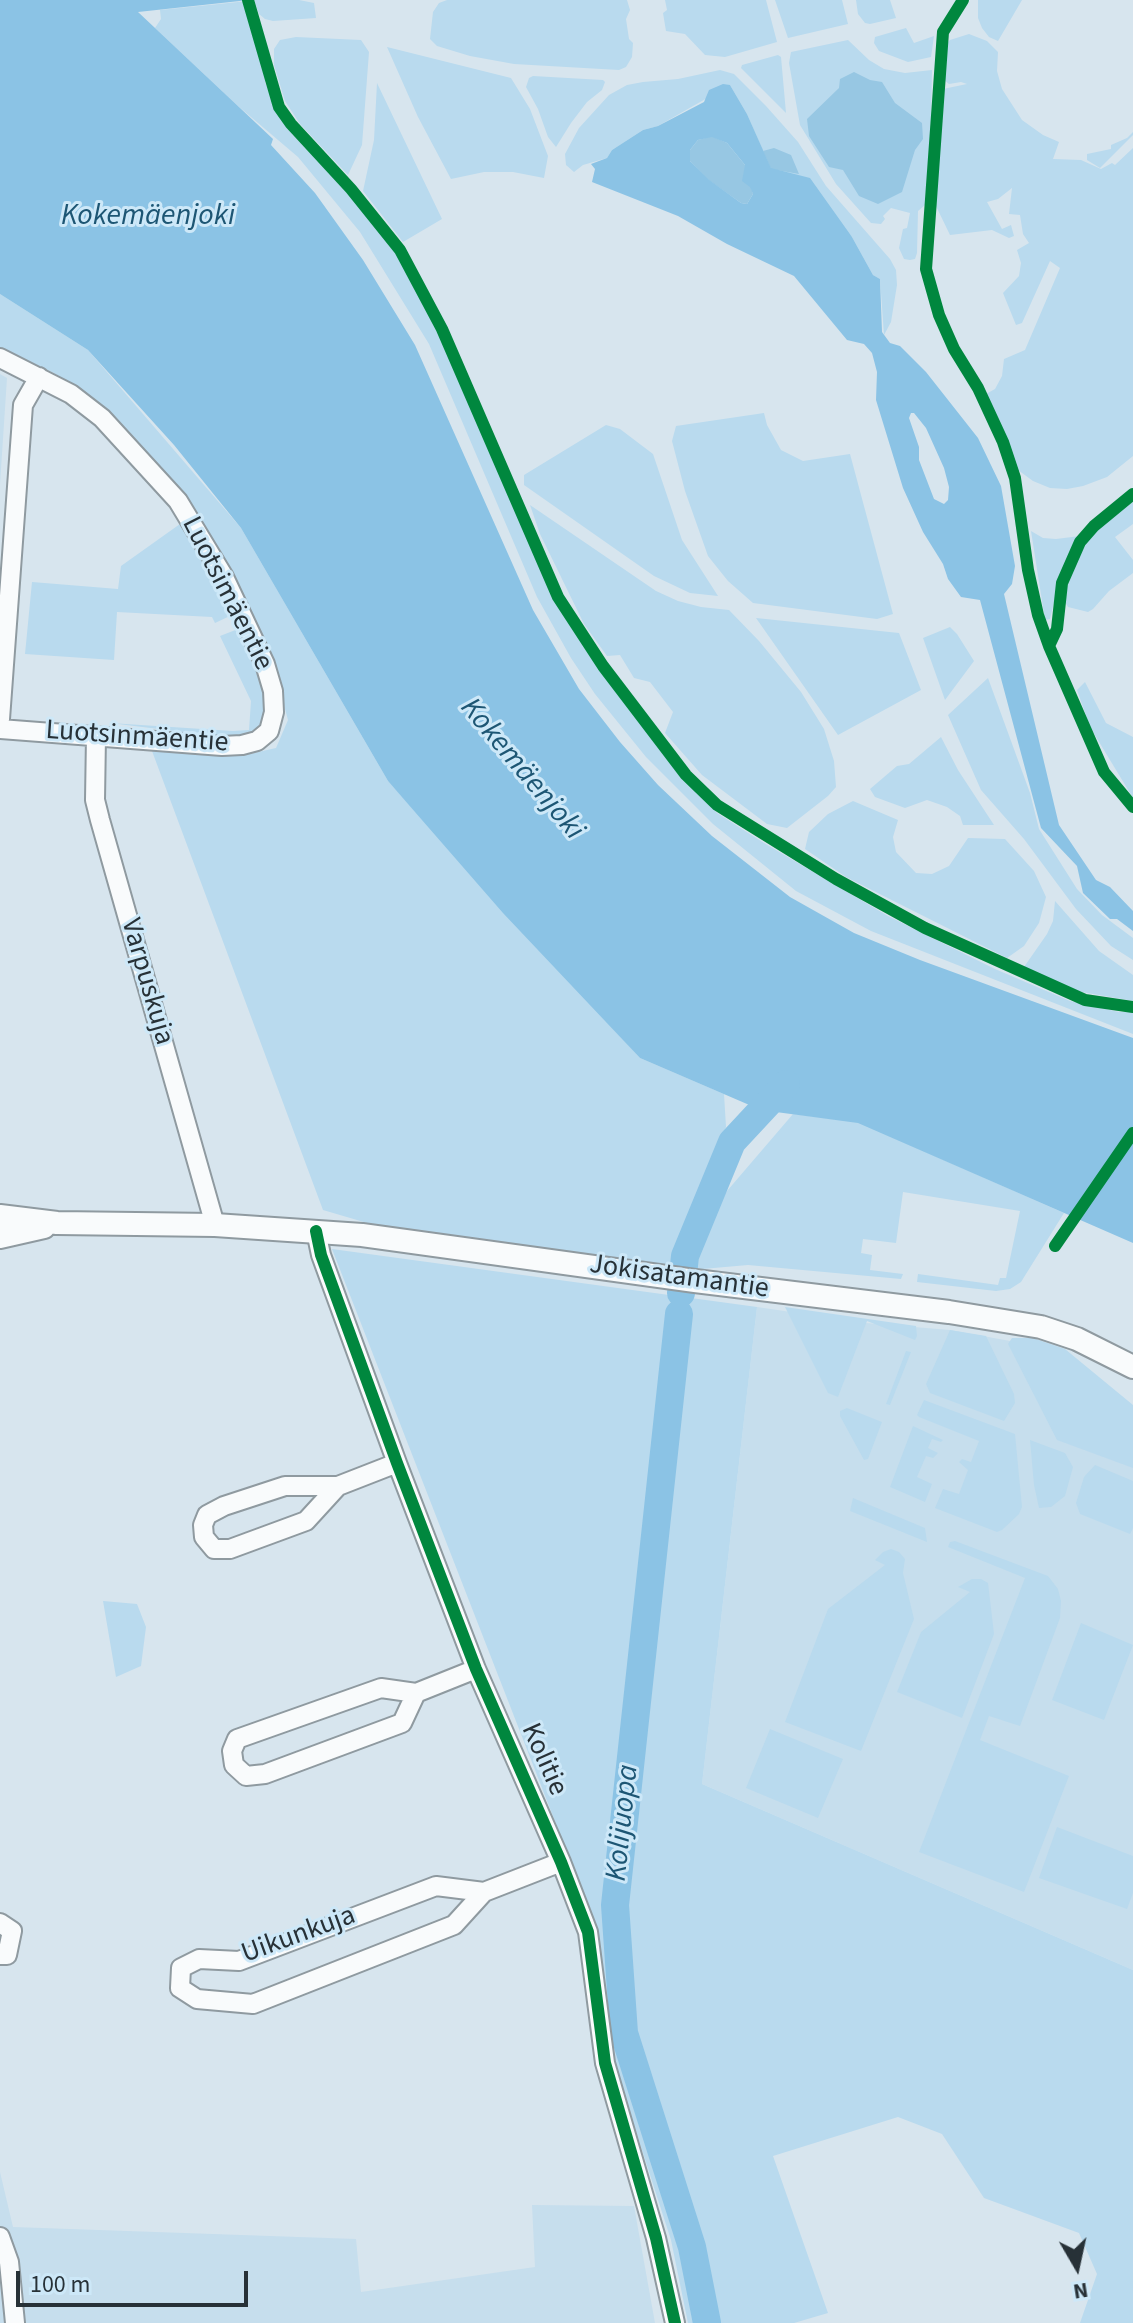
<!DOCTYPE html>
<meta charset="utf-8">
<style>
body{margin:0}
#map{position:relative;width:1133px;height:2323px;overflow:hidden;background:#d7e5ee;font-family:"Source Sans 3",sans-serif}
canvas{display:block}
.north{position:absolute;left:1037px;top:2227px;width:80px;height:80px;-webkit-text-stroke:6px #cde8f8;paint-order:stroke;rotate:171deg;font-size:22px;font-weight:700;line-height:32px;text-align:center;color:#273137}
.north::after{content:'';display:block;margin:auto;width:28px;height:36px;background:#273137;clip-path:polygon(50% 0,100% 100%,50% 72%,0 100%)}
.scale{position:absolute;left:16px;top:2271px;width:232px;height:36px;box-sizing:border-box;border:4px solid #273137;border-top:0;padding-left:10px;font-size:24px;line-height:28px;white-space:nowrap;color:#273137;-webkit-text-stroke:6px #cde8f8;paint-order:stroke}
</style>
<div id="map">
<canvas width="1133" height="2323"></canvas>
<div class="north">N</div>
<div class="scale">100 m</div>
</div>
<script>
const ctx = document.querySelector('canvas').getContext('2d');
ctx.lineJoin = 'round';
function fill(path, color) {
  ctx.fillStyle = color;
  ctx.fill(path, 'evenodd');
}
function shape(rows) {
  const path = new Path2D();
  for (const r of rows) {
    path.moveTo(r[0], r[1]);
    for (let i = 2; i < r.length; i += 2) path.lineTo(r[i], r[i + 1]);
  }
  return path;
}
function strokePath(path, color, width, dash) {
  ctx.strokeStyle = color;
  ctx.lineWidth = width;
  ctx.lineCap = dash ? 'butt' : 'round';
  ctx.setLineDash(dash || []);
  ctx.stroke(path);
}
function label(font, color, halo, rows, align = 'center') {
  ctx.font = font + ' "Source Sans 3",sans-serif';
  ctx.lineWidth = 6;
  ctx.setLineDash([]);
  ctx.textBaseline = 'middle';
  ctx.strokeStyle = halo;
  ctx.fillStyle = color;
  for (const [text, x, y, turn = 0] of rows) {
    ctx.save();
    ctx.translate(x, y);
    ctx.rotate((+turn || 0) * Math.PI / 180);
    ctx.textAlign = isNaN(turn) ? turn : align;
    if (halo) ctx.strokeText(text, 0, 0);
    ctx.fillText(text, 0, 0);
    ctx.restore();
  }
}
fill(shape([
 [0,374,7,378,0,484],
 [757,1307,866,1323,950,1330,1032,1345,1133,1409,1133,1970,702,1784],
 [0,2172,13,2227,356,2239,361,2292,535,2267,532,2205,634,2206,655,2323,0,2323]
]), '#c6deed');
fill(shape([
 [254,0,299,0,314,3,316,18,273,21,265,19,259,14],
 [447,0,627,0,630,10,626,19,629,39,633,43,632,57,626,67,619,70,514,64,470,56,437,46,430,39,433,12,439,3],
 [665,0,766,0,777,42,725,57,705,55,685,34,666,31,663,13,667,10],
 [775,0,842,0,848,24,788,38],
 [856,0,890,0,896,18,870,24,865,23,858,14],
 [978,0,1022,0,998,41,989,37,982,28,978,18],
 [248,1,270,78,265,82,273,101,293,135,377,225,404,263,443,340,517,515,593,659,657,745,717,813,764,843,888,916,995,969,1070,1001,1119,1012,1133,1012,1133,1034,871,931,796,891,713,824,646,757,595,694,571,658,537,597,429,344,360,232,298,157,238,106,155,28,161,19,160,10],
 [906,28,914,43,934,36,931,57,908,62,879,51,874,43,875,37],
 [969,34,987,41,998,52,997,71,1002,89,1022,120,1043,135,1059,142,1053,159,1081,160,1101,169,1112,163,1115,165,1133,148,1133,456,1107,477,1083,486,1067,489,1050,488,1033,481,1018,470,986,394,995,389,1002,376,1004,359,1025,350,1060,268,1050,261,1022,323,1016,325,1003,293,1019,276,1021,263,1017,250,1029,243,1023,234,1020,215,1009,214,1012,188,998,199,987,202,1002,229,1011,225,1014,236,1009,238,992,230,950,235,935,204,943,89,967,84,961,82,949,84,944,80,945,45,950,40],
 [296,37,361,40,369,52,362,145,348,175,300,124,285,101,274,65,274,49,280,40],
 [848,40,869,60,884,69,905,73,932,70,931,122,925,205,918,211,917,253,915,259,910,260,904,259,899,248,903,229,907,228,910,213,891,208,883,216,885,219,881,224,871,223,836,184,800,125,789,63,791,52],
 [387,47,511,78,530,109,548,156,544,178,513,172,484,172,451,179,418,117],
 [778,55,781,57,786,113,741,68,742,65],
 [720,70,734,74,766,106,798,142,826,186,890,259,896,270,897,285,891,322,884,335,880,279,873,275,852,237,787,173,771,169,747,114,730,85,658,126,643,130,612,150,607,158,583,165,574,172,566,165,565,154,579,128,609,95,627,85,643,82,678,79],
 [533,76,603,80,605,82,602,90,587,102,571,123,556,147,548,137,538,109,526,87,529,78],
 [377,83,442,219,403,242,363,191,374,140],
 [1133,132,1133,135,1100,168,1087,160,1087,154,1111,149,1111,145,1127,138],
 [0,294,88,350,241,528,388,781,640,1058,724,1094,726,1127,668,1267,374,1225,323,1210,152,751,245,755,276,748,288,720,275,672,195,513,107,409,54,373,0,348],
 [764,413,767,425,781,450,803,461,850,454,893,614,877,619,753,603,728,581,708,556,685,491,672,441,676,426],
 [606,425,620,429,653,454,682,540,718,596,690,593,654,576,524,485,524,475],
 [1133,502,1133,524,1115,537,1133,560,1133,573,1109,591,1093,609,1088,612,1068,607,1064,600,1069,578,1086,543,1097,529],
 [530,505,656,591,678,601,701,607,729,610,759,641,801,692,824,729,834,761,836,787,828,796,787,828,767,824,702,775,665,733,673,712,650,682,634,678,620,655,607,656,584,624,540,534],
 [180,524,220,589,232,615,215,623,212,617,117,612,114,660,25,654,32,582,118,589,121,566],
 [1031,531,1043,538,1056,539,1080,536,1060,577,1050,619,1045,620],
 [756,618,899,633,921,690,838,735],
 [950,627,957,634,974,661,945,700,923,638],
 [238,629,266,695,266,711,260,728,242,736,223,737,110,723,233,731,249,730,251,701,220,636],
 [988,678,1030,793,1039,829,1077,889,1102,915,1133,938,1133,960,1111,946,1076,909,1024,839,981,790,948,715],
 [1085,682,1106,723,1133,737,1133,798,1090,727,1077,690],
 [941,737,958,770,994,825,963,825,960,816,947,807,927,800,905,808,875,797,870,789,897,766,909,764],
 [853,801,898,820,893,837,896,852,916,873,932,874,949,866,968,838,1005,839,1034,871,1046,897,1039,923,1024,946,1007,958,846,877,805,849,809,832,828,814],
 [1055,901,1099,951,1133,975,1133,1001,1076,991,1052,983,1024,967,1047,934,1053,921],
 [793,1114,858,1122,1064,1213,1021,1282,1010,1289,996,1291,917,1282,918,1274,998,1285,1000,1278,1006,1278,1020,1211,903,1192,896,1243,863,1239,861,1253,872,1255,870,1270,903,1274,901,1279,748,1265,691,1270,699,1243,727,1191],
 [332,1249,757,1307,702,1784,1133,1970,1133,2323,1080,2323,1097,2274,1079,2233,984,2198,942,2134,898,2117,773,2156,828,2313,794,2323,688,2323,671,2240,613,2060,595,1924],
 [785,1307,916,1326,917,1336,915,1340,867,1321,838,1397,828,1393],
 [950,1330,986,1336,1014,1394,1015,1403,1004,1421,930,1393,926,1384],
 [1012,1338,1033,1338,1065,1349,1133,1405,1133,1468,1057,1440,1008,1344],
 [906,1351,911,1352,890,1405,886,1404],
 [924,1400,1015,1434,1022,1507,1019,1514,1002,1530,997,1532,935,1508,943,1489,959,1494,968,1470,959,1462,962,1459,971,1462,979,1441,919,1417,917,1415],
 [847,1408,882,1422,868,1459,864,1460,840,1416,840,1411],
 [913,1426,943,1440,941,1442,932,1439,928,1448,938,1453,933,1458,926,1456,917,1477,932,1484,925,1502,890,1487],
 [1030,1440,1065,1453,1073,1467,1065,1496,1051,1507,1039,1508,1034,1485],
 [1095,1465,1133,1481,1133,1528,1130,1534,1080,1514,1076,1503,1084,1477],
 [853,1498,925,1528,927,1542,850,1511],
 [955,1541,1048,1576,1058,1589,1061,1601,1060,1618,1020,1726,989,1716,980,1740,1069,1776,1024,1892,919,1852,1025,1578,948,1547,950,1542],
 [891,1549,899,1552,905,1559,903,1573,914,1619,861,1751,785,1722,828,1609,885,1565,875,1560,883,1552],
 [972,1579,981,1579,988,1583,994,1634,962,1718,897,1692,921,1632,970,1592,958,1587],
 [103,1601,137,1604,146,1627,141,1666,116,1677],
 [1081,1623,1133,1645,1104,1720,1052,1700],
 [770,1729,843,1759,818,1818,746,1788],
 [1057,1827,1133,1856,1133,1893,1127,1909,1039,1878]
]), '#b9daee');
fill(shape([
 [854,72,870,80,882,82,895,103,922,123,923,139,915,150,902,192,878,204,859,196,843,170,829,167,809,136,807,119,839,88,840,79],
 [712,136,727,143,745,165,753,194,747,204,741,203,707,179,690,161,690,150,698,140],
 [774,148,791,155,799,174,771,169,763,151]
]), '#97c7e3');
fill(shape([
 [0,0,249,0,138,12,273,139,271,145,315,193,363,260,415,345,533,610,579,689,620,742,658,785,712,836,790,897,854,933,920,960,1133,1038,1133,1243,858,1123,761,1110,640,1058,503,913,388,781,241,528,174,445,88,350,0,294],
 [723,84,730,85,747,114,771,168,810,178,852,237,873,275,880,279,882,332,890,343,900,346,926,372,978,438,1001,486,1015,566,1012,584,1004,594,1059,825,1096,880,1110,887,1133,911,1133,931,1117,919,1110,919,1083,893,1077,866,1041,828,980,600,961,597,948,579,943,564,923,532,903,488,876,400,877,372,872,353,864,344,847,340,794,276,727,244,678,216,592,182,595,169,591,164,607,158,612,150,643,130,658,126,704,102,709,90],
 [712,137,727,143,745,165,742,181,750,187,753,194,747,204,741,203,708,179,690,161,690,150,698,140],
 [911,413,914,413,926,428,944,468,949,487,948,500,944,504,934,499,919,460,919,447,909,418]
]), '#8bc3e5');
strokePath(shape([
 [681,1293,685,1256,732,1142,786,1084],
 [679,1314,615,1905,624,2033,692,2247,707,2323]
]), '#8bc3e5', 28);
const minor = shape([
 [0,358,71,394,102,418,178,501,224,577,265,664,273,691,274,712,269,731,257,741,242,745,222,746,0,729],
 [0,719,23,405,39,377],
 [96,736,95,800,100,820,215,1225],
 [316,1231,321,1255,397,1463,476,1669,561,1862,588,1932,605,2063,656,2238,675,2323],
 [338,1486,285,1486,224,1506,207,1515,203,1525,204,1537,214,1549,230,1549,306,1521,338,1486,397,1463],
 [416,1693,381,1688,237,1739,232,1751,234,1765,246,1776,265,1774,402,1723,416,1693,476,1669],
 [484,1892,436,1886,239,1961,199,1959,181,1968,180,1988,197,1999,253,2004,454,1925,484,1892,561,1862],
 [0,1923,12,1931,7,1955,0,1955],
 [0,2237,9,2262,15,2323]
]);
const tertiary = shape([
 [0,1216,57,1223,215,1225,362,1235,695,1281,949,1312,1041,1327,1077,1339,1133,1367],
 [0,1237,44,1227]
]);
strokePath(minor, '#8f9aa0', 22);
strokePath(tertiary, '#8f9aa0', 26);
strokePath(minor, '#f9fbfc', 18);
strokePath(tertiary, '#f9fbfc', 22);
strokePath(shape([
 [248,0,279,107,291,124,351,189,400,250,442,329,558,597,603,666,686,775,717,805,836,879,925,928,1085,1000,1133,1007],
 [963,0,943,32,926,269,939,315,954,349,978,388,1003,442,1015,478,1028,570,1038,615,1049,646,1104,772,1133,807],
 [1049,646,1057,629,1062,583,1080,542,1094,526,1133,494],
 [316,1231,321,1255,397,1463,476,1669,561,1862,588,1932,605,2063,656,2238,675,2323],
 [1055,1246,1133,1133]
]), '#00873e', 12);
label('28px', '#273137', '#cde8f8', [
 ["Luotsimäentie",226,594,63],
 ["Luotsinmäentie",137,738,4],
 ["Varpuskuja",146,982,74],
 ["Jokisatamantie",679,1278,8],
 ["Kolitie",543,1760,66],
 ["Uikunkuja",299,1936,-20]
]);
label('italic 30px', '#1d5674', '#cde8f8', [
 ["Kokemäenjoki",148,217],
 ["Kokemäenjoki",521,770,50],
 ["Kolijuopa",624,1823,-84]
]);
</script>
